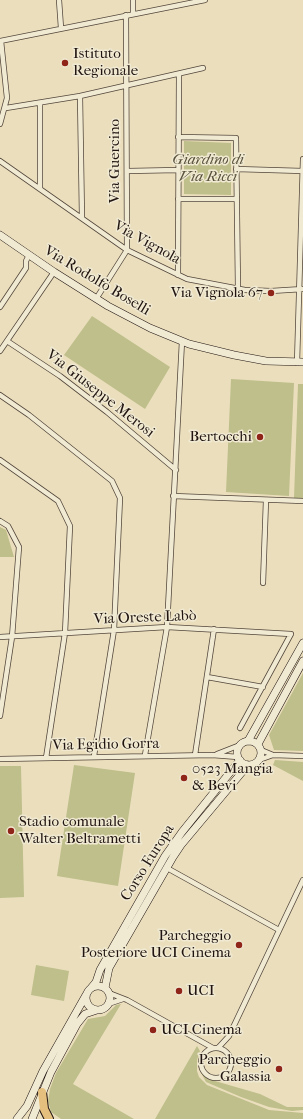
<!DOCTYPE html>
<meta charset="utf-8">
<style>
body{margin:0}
canvas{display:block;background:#eadebc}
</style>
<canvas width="303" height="1119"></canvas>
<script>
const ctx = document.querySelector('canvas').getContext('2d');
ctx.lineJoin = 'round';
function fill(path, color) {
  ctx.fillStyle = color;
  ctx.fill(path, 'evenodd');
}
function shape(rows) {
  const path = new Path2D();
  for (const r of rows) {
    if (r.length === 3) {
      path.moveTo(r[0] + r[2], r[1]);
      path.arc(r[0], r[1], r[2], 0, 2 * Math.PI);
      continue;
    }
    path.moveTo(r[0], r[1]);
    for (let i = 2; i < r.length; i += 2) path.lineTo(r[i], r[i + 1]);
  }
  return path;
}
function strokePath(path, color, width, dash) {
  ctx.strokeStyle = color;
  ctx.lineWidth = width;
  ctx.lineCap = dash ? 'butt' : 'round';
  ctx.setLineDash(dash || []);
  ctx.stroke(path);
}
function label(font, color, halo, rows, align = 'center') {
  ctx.font = font + ' "IM FELL French Canon",serif';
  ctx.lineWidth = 3;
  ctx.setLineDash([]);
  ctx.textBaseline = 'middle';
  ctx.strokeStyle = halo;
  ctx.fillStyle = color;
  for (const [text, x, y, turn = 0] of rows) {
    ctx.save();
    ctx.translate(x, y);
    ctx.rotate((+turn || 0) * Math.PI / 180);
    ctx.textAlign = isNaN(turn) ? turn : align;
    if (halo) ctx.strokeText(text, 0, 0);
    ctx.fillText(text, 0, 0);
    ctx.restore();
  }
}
fill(shape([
 [184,141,231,143,231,195,184,194],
 [92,316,170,367,145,409,64,355],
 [231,379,294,383,289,496,226,492],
 [298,384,303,384,303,498,294,498],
 [0,527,6,530,14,557,0,557],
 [303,673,303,751,274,750,269,735],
 [275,760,303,762,303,781,273,765],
 [74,765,135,773,118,886,57,876],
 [0,766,21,766,24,897,0,898],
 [36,965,69,971,64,1001,31,995],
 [121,1004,73,1084,134,1119,61,1119,51,1112,48,1101,50,1089,56,1073,88,1019,105,1016,116,1005],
 [197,1046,200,1051,197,1060,197,1071,199,1077,207,1085,269,1110,303,1113,303,1119,155,1119],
 [199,1069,208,1079,260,1094,287,1107,303,1107,303,1110,292,1111,269,1107,241,1097,206,1082]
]), '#bfbf8b');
const street = shape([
 [59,0,61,28],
 [133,0,133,13],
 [0,41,205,0],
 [80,96,82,218],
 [40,103,40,189],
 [6,108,80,96,203,68],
 [0,124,7,98,1,41],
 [178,137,236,138,238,289],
 [0,161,127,250,187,279,245,290,271,291,303,289],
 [236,169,303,171],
 [128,171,178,170],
 [178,199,236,199],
 [178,275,179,75],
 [96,299,127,250,126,15],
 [0,307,26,268,26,261,29,255],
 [7,341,60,376,107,412,176,470],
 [0,351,54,272],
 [297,363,303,159],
 [0,395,29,415,112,481,120,498,114,630,94,756],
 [0,460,58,501,70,526,65,633,46,758],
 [173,496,303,501],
 [0,521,8,526,19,547,12,637,0,716],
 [263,583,266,500],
 [0,637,167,627,291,634,240,728],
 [207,677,263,687],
 [217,754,240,745],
 [145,755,167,627,182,341],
 [195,755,214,629],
 [273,755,303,756],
 [0,759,212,755,238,757],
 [259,760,273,755,261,750],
 [167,868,279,930],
 [109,993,127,1000,213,1048],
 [108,1004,123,999],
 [218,1048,229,1036,303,880],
 [216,1063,15]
]);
const secondary = shape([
 [0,235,54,272,108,306,150,328,189,344,234,355,266,361,303,362],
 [249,753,12],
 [248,741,303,643],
 [258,744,303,661],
 [98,998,12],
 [91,988,96,982,100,970,165,856,182,832,240,760],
 [105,988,109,968,173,857,181,845,248,765],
 [17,1119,27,1106,43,1071,86,995],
 [32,1119,51,1072,77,1024,85,1014,97,1010]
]);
const highway = shape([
 [42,1092,44,1109,49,1119]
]);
strokePath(street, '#53463b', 6);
strokePath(secondary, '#211410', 8);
strokePath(highway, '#211410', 10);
strokePath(street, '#f1ead3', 4.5);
strokePath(secondary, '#f1ead3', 7);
strokePath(highway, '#e5bf7e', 8);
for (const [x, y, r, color] of [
 [65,63,4,"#8f2418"],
 [271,293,4,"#8f2418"],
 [260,437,4,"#8f2418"],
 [184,778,4,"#8f2418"],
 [11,831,4,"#8f2418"],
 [239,945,4,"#8f2418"],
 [179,991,4,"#8f2418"],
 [153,1030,4,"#8f2418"],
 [279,1069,4,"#8f2418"]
]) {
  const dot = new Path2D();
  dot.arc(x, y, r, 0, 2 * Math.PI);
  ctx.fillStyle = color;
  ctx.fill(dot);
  strokePath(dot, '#f1ead3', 1.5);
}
label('15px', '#211410', '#f1ead3', [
 ["Istituto",73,54],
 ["Regionale",73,71],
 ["Via Vignola 67",263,293,"right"],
 ["Bertocchi",252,437,"right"],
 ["0523 Mangia",192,769],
 ["& Bevi",192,786],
 ["Stadio comunale",19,822],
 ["Walter Beltrametti",19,839],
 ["Parcheggio",231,936,"right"],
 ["Posteriore UCI Cinema",231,953,"right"],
 ["UCI",187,991],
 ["UCI Cinema",161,1030],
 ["Parcheggio",271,1060,"right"],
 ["Galassia",271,1077,"right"]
], 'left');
label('italic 15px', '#58503b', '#f1ead3', [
 ["Giardino di",208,160],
 ["Via Ricci",208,177]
]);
label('15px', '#211410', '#f1ead3', [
 ["Via Guercino",115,161,-90],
 ["Via Vignola",147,243,29],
 ["Via Rodolfo Boselli",97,281,31],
 ["Via Giuseppe Merosi",100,394,38],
 ["Via Oreste Labò",145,618,-2],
 ["Via Egidio Gorra",106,745,-1],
 ["Corso Europa",148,863,-58]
]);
</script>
